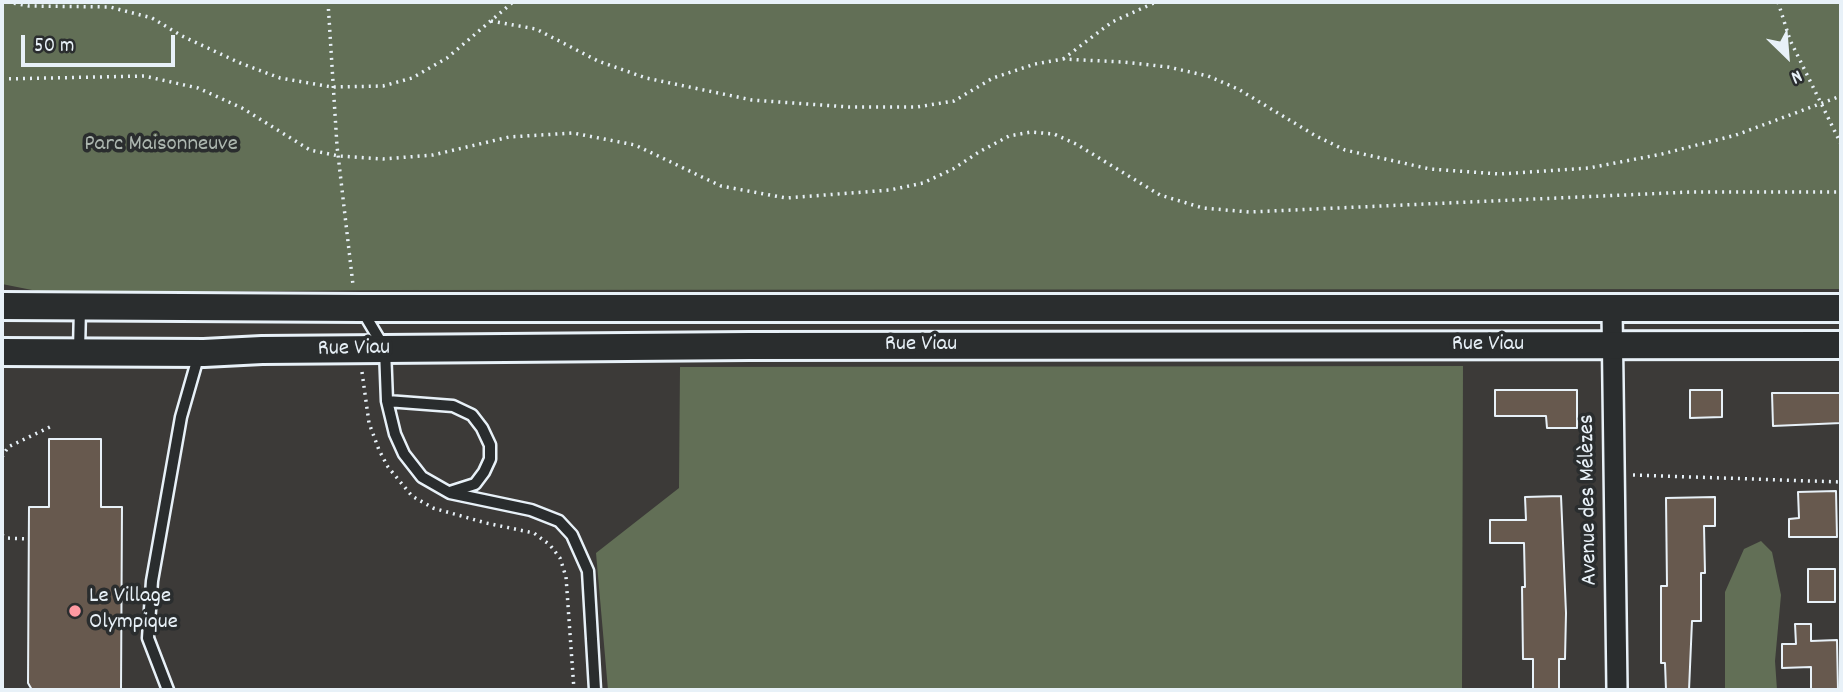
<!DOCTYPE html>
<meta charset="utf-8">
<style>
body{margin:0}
#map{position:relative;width:1843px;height:692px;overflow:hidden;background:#3c3a38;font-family:Dekko,sans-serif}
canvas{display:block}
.frame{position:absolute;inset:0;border:4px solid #e8f1f8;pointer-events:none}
.north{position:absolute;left:1752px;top:21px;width:70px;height:70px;-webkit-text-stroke:5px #2a2d2e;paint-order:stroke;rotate:155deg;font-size:19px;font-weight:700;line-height:28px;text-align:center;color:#e8f1f8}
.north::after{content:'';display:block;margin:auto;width:24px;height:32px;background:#e8f1f8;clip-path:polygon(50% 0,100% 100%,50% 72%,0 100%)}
.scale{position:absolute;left:21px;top:35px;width:154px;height:32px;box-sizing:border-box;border:4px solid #e8f1f8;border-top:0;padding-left:9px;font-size:21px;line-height:24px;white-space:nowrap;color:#e8f1f8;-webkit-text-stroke:5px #2a2d2e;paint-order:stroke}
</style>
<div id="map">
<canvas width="1843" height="692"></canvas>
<div class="frame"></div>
<div class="north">N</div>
<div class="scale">50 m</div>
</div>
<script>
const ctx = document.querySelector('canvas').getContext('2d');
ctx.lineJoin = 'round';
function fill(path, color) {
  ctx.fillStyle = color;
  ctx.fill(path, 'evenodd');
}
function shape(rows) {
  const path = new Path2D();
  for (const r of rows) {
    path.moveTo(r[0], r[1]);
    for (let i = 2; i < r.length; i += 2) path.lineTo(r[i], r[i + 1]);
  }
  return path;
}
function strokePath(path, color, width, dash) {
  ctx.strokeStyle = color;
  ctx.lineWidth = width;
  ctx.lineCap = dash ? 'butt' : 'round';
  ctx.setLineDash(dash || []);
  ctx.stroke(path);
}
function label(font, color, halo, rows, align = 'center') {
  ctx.font = font + ' Dekko,sans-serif';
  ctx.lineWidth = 7;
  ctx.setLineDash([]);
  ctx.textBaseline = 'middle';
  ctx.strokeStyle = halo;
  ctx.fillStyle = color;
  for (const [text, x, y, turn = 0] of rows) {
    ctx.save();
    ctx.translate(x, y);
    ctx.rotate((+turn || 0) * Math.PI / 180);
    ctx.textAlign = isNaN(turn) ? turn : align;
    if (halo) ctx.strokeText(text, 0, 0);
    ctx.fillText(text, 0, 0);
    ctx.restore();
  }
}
fill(shape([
 [2,2,1841,2,1841,289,396,290,47,293,2,284],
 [1463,366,1462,690,608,690,596,553,679,488,680,367],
 [1761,541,1772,552,1781,595,1775,661,1777,690,1725,690,1725,592,1744,549]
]), '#626f56');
const building = shape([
 [1495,390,1577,390,1577,428,1547,428,1546,416,1495,416,1495,390],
 [1690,390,1722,390,1722,417,1690,418,1690,390],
 [1772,393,1841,393,1841,423,1773,426,1772,393],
 [49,439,101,439,101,507,122,507,121,690,32,690,28,683,29,507,49,507,49,439],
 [1836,491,1837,537,1789,537,1789,519,1799,518,1798,492,1836,491],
 [1561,496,1566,613,1565,659,1559,659,1559,690,1533,690,1533,659,1523,659,1522,587,1525,587,1524,543,1490,543,1490,520,1526,520,1525,497,1561,496],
 [1715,497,1715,526,1704,526,1705,573,1701,573,1701,621,1692,621,1689,690,1666,690,1665,663,1661,663,1661,586,1667,586,1666,498,1715,497],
 [1808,569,1835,569,1835,602,1808,602,1808,569],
 [1795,624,1811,624,1811,641,1837,640,1838,690,1811,690,1811,667,1782,668,1782,644,1796,644,1795,624]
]);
fill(building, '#67594e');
strokePath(building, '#e8f1f8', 2);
const lane = shape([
 [363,312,385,349,387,401,395,434,404,454,422,477,450,493,531,510,559,521,572,535,588,571,595,690],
 [79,351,80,307],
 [387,401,453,406,472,415,482,428,490,445,490,459,484,472,475,484,450,492],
 [168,690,148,638,152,581,181,417,197,361,202,355]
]);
const street = shape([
 [1612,309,1617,690]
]);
const secondary = shape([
 [2,306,361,308,1841,308],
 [2,352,204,353,262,350,749,346,1841,345]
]);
strokePath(lane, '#e8f1f8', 15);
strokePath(street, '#e8f1f8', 24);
strokePath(secondary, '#e8f1f8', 32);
strokePath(shape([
 [7,2,29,6,110,7,152,18,182,36,240,63,280,78,332,87,383,86,412,78,447,58,513,2],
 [328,2,337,146,353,285],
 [1778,2,1790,40,1841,144],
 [491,21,536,29,598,61,646,78,752,100,849,107,917,107,954,101,993,78,1035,64,1063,59,1123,62,1168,67,1208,76,1238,89,1316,136,1345,150,1430,169,1500,174,1589,168,1662,154,1736,135,1841,96],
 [1063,59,1112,22,1156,2],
 [2,79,144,76,198,88,242,108,310,150,339,156,383,159,433,155,509,137,573,133,635,145,721,186,786,198,890,190,923,183,953,169,979,152,1009,136,1031,132,1054,134,1076,144,1160,195,1203,208,1249,212,1690,192,1841,192],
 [362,372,369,423,379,450,388,467,412,496,433,508,486,523,534,533,550,545,560,558,566,577,574,690],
 [2,457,8,447,52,426],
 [1633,475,1841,482],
 [2,535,6,538,29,539],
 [2,685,3,690]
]), '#e8f1f8', 3.5, [2, 5]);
strokePath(lane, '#2a2d2e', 10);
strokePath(street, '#2a2d2e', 19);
strokePath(secondary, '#2a2d2e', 26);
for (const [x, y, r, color] of [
 [75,611,7,"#ff9aa2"]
]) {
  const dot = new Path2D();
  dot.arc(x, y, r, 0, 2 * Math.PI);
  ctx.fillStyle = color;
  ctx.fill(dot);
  strokePath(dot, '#2a2d2e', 2.5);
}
label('23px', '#acb6af', '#2a2d2e', [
 ["Parc Maisonneuve",161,146]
]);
label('23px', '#e8f1f8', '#2a2d2e', [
 ["Rue Viau",921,346],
 ["Rue Viau",1488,346],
 ["Rue Viau",354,350,-1],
 ["Avenue des Mélèzes",1590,500,-91]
]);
label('23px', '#e8f1f8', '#2a2d2e', [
 ["Le Village",89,598],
 ["Olympique",89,624]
], 'left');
</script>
